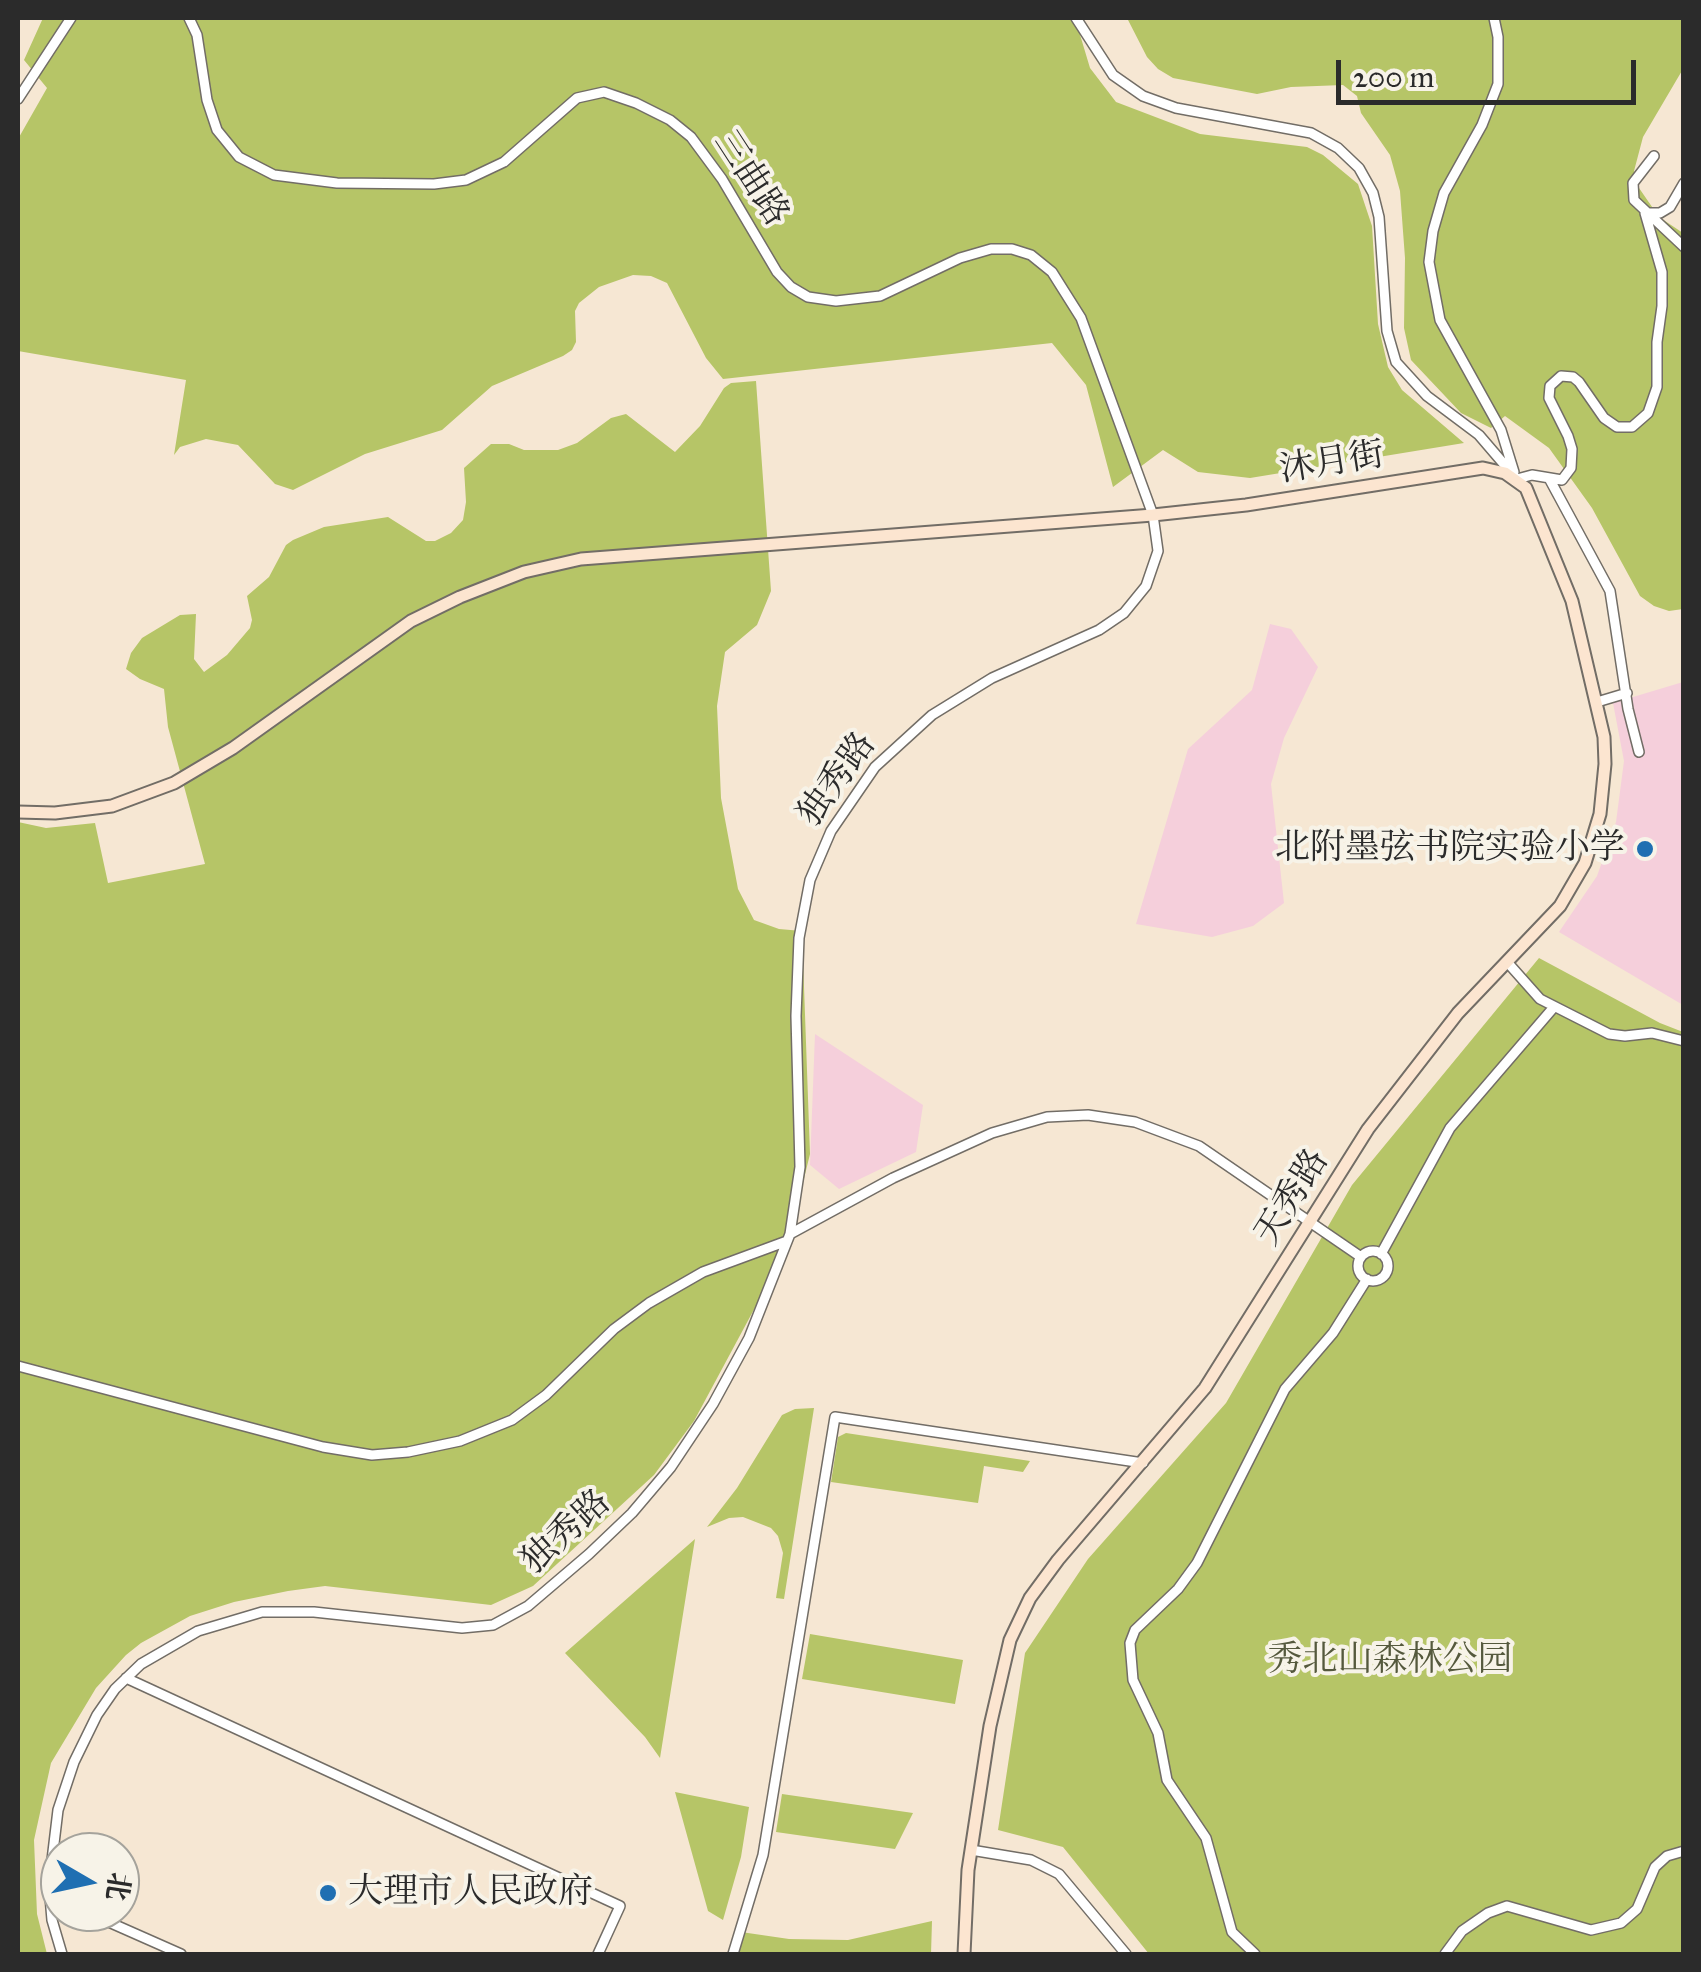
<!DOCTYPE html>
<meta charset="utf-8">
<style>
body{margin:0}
#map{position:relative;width:1701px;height:1972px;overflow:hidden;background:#f6e7d3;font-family:"IM FELL Great Primer","Noto Serif SC",serif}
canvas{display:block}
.frame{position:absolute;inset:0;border:20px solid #2b2b2b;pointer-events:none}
.north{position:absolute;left:40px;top:1832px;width:100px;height:100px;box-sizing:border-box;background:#f7f3e8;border:2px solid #a5a39c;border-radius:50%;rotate:99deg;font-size:28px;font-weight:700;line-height:40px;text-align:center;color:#2b2b2b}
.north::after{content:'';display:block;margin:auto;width:35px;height:45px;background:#1f6fb2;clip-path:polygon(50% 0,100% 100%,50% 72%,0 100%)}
.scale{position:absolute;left:1336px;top:60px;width:300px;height:45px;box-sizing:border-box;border:5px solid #2b2b2b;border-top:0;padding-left:12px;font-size:30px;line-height:35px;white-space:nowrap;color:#2b2b2b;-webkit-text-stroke:8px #f7f3e8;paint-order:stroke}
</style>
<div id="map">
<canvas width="1701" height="1972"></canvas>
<div class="frame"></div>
<div class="north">北</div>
<div class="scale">200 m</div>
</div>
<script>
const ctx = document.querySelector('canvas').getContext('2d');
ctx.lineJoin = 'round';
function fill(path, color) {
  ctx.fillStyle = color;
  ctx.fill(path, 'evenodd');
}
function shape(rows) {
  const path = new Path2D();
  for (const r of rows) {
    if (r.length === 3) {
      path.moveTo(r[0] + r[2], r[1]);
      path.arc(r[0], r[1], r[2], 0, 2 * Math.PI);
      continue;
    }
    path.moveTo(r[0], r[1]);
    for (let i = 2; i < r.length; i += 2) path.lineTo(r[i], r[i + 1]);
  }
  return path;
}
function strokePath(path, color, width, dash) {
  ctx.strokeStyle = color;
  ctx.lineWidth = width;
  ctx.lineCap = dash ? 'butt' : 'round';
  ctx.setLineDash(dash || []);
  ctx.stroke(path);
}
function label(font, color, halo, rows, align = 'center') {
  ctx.font = font + ' "IM FELL Great Primer","Noto Serif SC",serif';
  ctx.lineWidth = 8;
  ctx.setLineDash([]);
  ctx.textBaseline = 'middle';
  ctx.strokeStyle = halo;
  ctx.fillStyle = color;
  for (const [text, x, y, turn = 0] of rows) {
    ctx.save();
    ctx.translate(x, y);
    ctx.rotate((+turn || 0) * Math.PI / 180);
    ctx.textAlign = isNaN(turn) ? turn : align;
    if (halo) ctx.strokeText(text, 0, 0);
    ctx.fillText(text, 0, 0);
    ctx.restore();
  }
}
fill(shape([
 [1270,624,1291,629,1318,667,1284,738,1271,784,1284,903,1253,926,1212,937,1136,924,1188,749,1252,690],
 [1683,682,1683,1005,1559,932,1597,876,1616,822,1624,761,1613,703],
 [815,1034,923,1105,916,1152,839,1189,810,1165]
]), '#f5cfdb');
fill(shape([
 [43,18,1075,18,1090,68,1116,102,1200,134,1307,147,1323,155,1358,184,1372,226,1378,324,1388,367,1402,390,1464,443,1250,478,1198,472,1163,450,1113,487,1086,385,1052,343,723,379,706,358,667,283,651,276,633,275,599,287,579,303,575,311,576,342,572,350,563,356,492,386,442,430,365,454,293,490,275,484,238,445,206,439,180,447,174,455,186,380,18,351,18,139,47,88,24,60],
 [1127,18,1683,18,1683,69,1643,137,1634,171,1639,188,1659,217,1683,233,1683,609,1669,611,1654,606,1640,596,1592,508,1549,448,1505,416,1491,428,1461,413,1411,360,1404,328,1405,258,1400,191,1390,155,1361,113,1357,96,1343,85,1291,87,1257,94,1173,78,1158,69,1147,57],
 [756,381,771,591,757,625,725,652,717,706,721,798,738,889,754,920,779,929,802,931,810,1154,787,1248,694,1421,654,1475,533,1586,491,1605,325,1586,288,1591,234,1602,190,1616,141,1643,126,1655,96,1688,51,1763,34,1840,37,1914,47,1954,18,1954,18,822,46,828,95,823,108,883,205,864,168,727,164,689,140,679,126,669,131,653,142,638,180,615,196,614,194,659,204,672,227,655,250,628,252,620,247,596,269,577,286,545,293,540,324,527,388,517,426,541,435,541,451,533,463,520,466,502,464,468,491,444,509,444,524,450,558,450,577,443,611,418,626,414,675,452,700,426,724,388,731,383],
 [1539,958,1660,1023,1683,1032,1683,1954,1149,1954,1063,1847,998,1830,1025,1653,1088,1559,1226,1403,1352,1185],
 [814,1408,784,1599,776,1598,783,1553,778,1536,771,1528,743,1517,729,1518,707,1527,737,1488,782,1415,795,1409],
 [846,1433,1030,1461,1023,1472,984,1466,978,1503,831,1482,838,1437],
 [695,1539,660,1758,645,1737,565,1653],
 [810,1634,963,1660,955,1704,802,1679],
 [675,1792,749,1807,741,1857,723,1920,708,1911],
 [782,1794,913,1813,895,1849,776,1832],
 [932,1921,931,1954,734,1954,741,1932,789,1939,848,1940]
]), '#b6c567');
const minor = shape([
 [1076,18,1113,75,1143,96,1176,108,1311,133,1338,148,1359,168,1373,193,1379,217,1387,331,1396,362,1427,396,1479,435,1515,477],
 [1494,18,1498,37,1498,84,1482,125,1444,193,1433,231,1429,262,1440,320,1501,430,1514,472],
 [18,99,71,18],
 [1654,156,1633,183,1634,200,1684,247],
 [1517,479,1532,475,1562,480,1571,468,1572,449,1568,436,1549,398,1550,386,1561,376,1573,377,1579,382,1604,418,1617,427,1632,427,1648,413,1657,387,1657,342,1662,306,1662,272,1645,213,1660,213,1670,207,1684,183],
 [1550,480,1610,591,1628,709,1639,752],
 [1597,702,1627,693],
 [1508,963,1540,999,1609,1034,1625,1036,1652,1033,1684,1041],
 [790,1234,893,1178,992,1133,1047,1117,1088,1115,1135,1122,1199,1146,1361,1257],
 [1373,1266,15],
 [1381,1254,1450,1128,1554,1007],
 [18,1366,323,1447,372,1455,408,1452,460,1441,512,1420,546,1395,614,1329,649,1303,703,1272,787,1241],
 [126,1678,620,1906,598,1954],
 [971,1850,1031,1860,1059,1874,1126,1954],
 [86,1912,181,1954],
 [62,1954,52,1920,49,1885,58,1810,74,1762,97,1715,115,1689,141,1664,198,1631,262,1612,314,1612,462,1628,493,1625,528,1606,589,1554,632,1513,671,1467,713,1404,749,1338,790,1234,800,1167,796,1016,799,938,810,880,831,831,875,767,932,715,992,678,1099,630,1124,613,1146,586,1158,551,1153,515,1081,318,1052,272,1031,255,1012,249,991,249,960,258,880,296,836,301,808,297,791,287,777,272,722,179,691,137,670,120,636,103,604,92,577,98,504,162,466,180,434,184,337,183,274,175,239,157,217,130,207,100,197,35,189,18],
 [733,1954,763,1855,835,1417,1143,1463],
 [1255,1954,1232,1932,1206,1838,1167,1780,1158,1733,1133,1680,1130,1643,1135,1630,1178,1589,1197,1563,1285,1389,1333,1333,1367,1279],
 [1445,1954,1462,1931,1488,1913,1507,1906,1591,1930,1621,1923,1637,1909,1655,1867,1667,1856,1684,1851]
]);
const secondary = shape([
 [18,812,55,813,112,806,174,783,233,748,411,621,460,597,524,572,581,559,1153,515,1246,505,1483,468,1505,473,1526,488,1572,601,1604,737,1605,764,1600,814,1585,863,1560,906,1458,1013,1368,1129,1205,1388,1058,1560,1030,1598,1010,1640,990,1726,968,1870,964,1954]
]);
strokePath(minor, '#726d66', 12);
strokePath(secondary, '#726d66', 15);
strokePath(minor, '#fff', 9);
strokePath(secondary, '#fce5d0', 11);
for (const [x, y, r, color] of [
 [1645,849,10,"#1f6fb2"],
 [328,1893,10,"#1f6fb2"]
]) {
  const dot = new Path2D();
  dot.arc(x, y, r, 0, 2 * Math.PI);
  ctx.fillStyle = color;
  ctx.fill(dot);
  strokePath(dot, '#f7f3e8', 4);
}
label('35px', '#2b2b2b', '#f7f3e8', [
 ["三曲路",750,179,57],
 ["沐月街",1332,464,-9],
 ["独秀路",838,780,-54],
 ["天秀路",1293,1198,-58],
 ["独秀路",567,1533,-42]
]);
label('35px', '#2b2b2b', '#f7f3e8', [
 ["北附墨弦书院实验小学",1625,849],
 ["大理市人民政府",348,1893,"left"]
], 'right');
label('35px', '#55593d', '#f7f3e8', [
 ["秀北山森林公园",1390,1661]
]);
</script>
